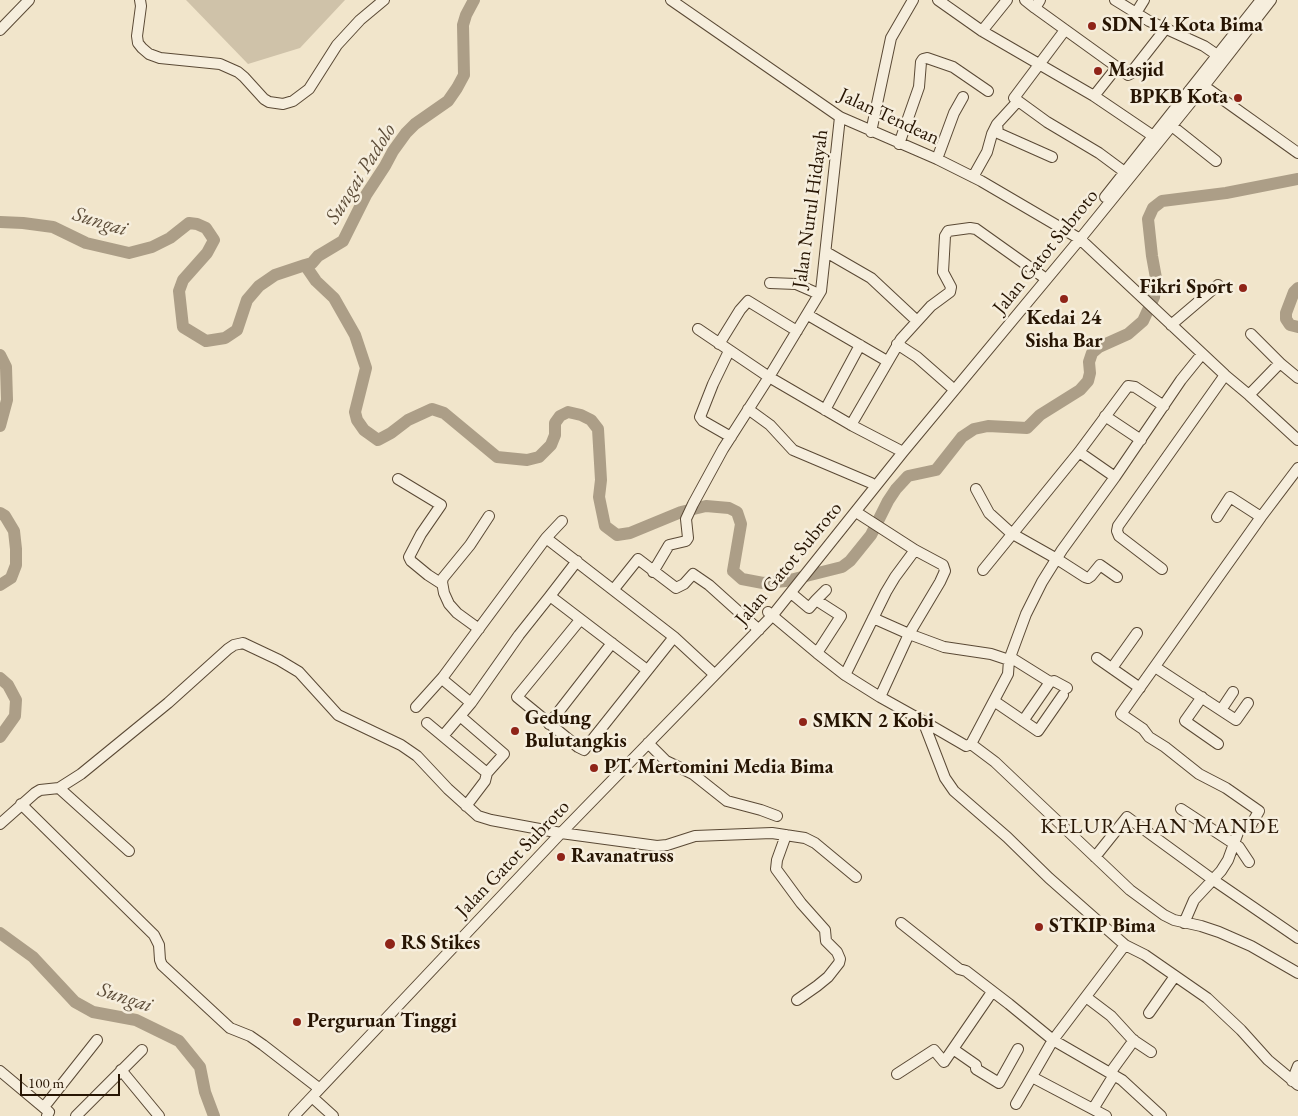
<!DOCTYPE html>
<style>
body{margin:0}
#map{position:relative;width:1298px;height:1116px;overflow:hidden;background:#f1e5cb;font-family:"EB Garamond",serif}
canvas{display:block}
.scale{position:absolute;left:20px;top:1074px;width:100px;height:22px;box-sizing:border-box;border:2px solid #271503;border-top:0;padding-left:6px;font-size:15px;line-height:18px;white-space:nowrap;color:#271503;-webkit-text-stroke:4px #f6eedd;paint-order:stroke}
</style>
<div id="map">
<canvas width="1298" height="1116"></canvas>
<div class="scale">100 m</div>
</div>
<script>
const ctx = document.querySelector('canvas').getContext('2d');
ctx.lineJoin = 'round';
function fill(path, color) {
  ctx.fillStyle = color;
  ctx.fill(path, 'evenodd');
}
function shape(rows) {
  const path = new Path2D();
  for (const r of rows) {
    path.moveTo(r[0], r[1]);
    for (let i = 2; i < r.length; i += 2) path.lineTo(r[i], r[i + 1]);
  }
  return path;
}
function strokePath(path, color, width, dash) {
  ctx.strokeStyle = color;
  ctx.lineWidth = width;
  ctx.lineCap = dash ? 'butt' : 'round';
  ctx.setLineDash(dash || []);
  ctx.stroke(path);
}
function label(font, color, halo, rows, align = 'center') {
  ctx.font = font + ' "EB Garamond",serif';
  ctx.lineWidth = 5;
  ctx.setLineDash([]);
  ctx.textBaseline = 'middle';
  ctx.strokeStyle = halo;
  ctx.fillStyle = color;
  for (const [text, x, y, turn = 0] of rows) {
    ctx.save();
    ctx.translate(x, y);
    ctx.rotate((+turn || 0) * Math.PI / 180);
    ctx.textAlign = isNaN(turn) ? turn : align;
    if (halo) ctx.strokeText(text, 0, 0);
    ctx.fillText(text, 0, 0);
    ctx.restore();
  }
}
fill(shape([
 [186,0,345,0,300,48,248,64]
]), '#cfc2a9');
strokePath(shape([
 [474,0,466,15,463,25,464,75,457,88,448,101,415,124,406,133,393,151,385,166,366,195,343,241,318,256,312,263,305,265,316,281,334,298,355,335,366,368,355,412,357,420,364,430,378,440,391,433,408,420,432,409,444,413,497,457,527,460,539,457,551,445,555,435,555,423,560,416,568,412,581,415,591,420,598,429,601,480,599,497,605,526,617,535,630,533,681,512,706,506,729,508,737,512,741,524,733,571,742,579,763,583,786,581,842,567,850,561,871,535,888,501,896,489,908,476,936,470,962,437,974,429,988,426,1027,428,1040,415,1080,390,1088,381,1090,373,1089,362,1092,353,1099,347,1128,334,1143,321,1154,297,1156,278,1152,256,1148,219,1153,208,1162,201,1226,193,1298,179],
 [0,222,23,223,53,227,86,243,129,253,152,247,170,238,189,223,197,224,206,228,214,240,207,253,183,280,179,291,183,327,206,341,225,338,237,330,247,300,259,286,275,275,305,265],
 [1298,288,1294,292,1286,313,1286,319,1290,325,1298,327],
 [0,355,6,367,7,400,0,426],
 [0,513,5,516,14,531,16,549,16,565,11,578,0,585],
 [0,678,8,685,16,700,15,716,0,737],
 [0,933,33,957,75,1002,93,1012,136,1020,179,1041,200,1067,205,1092,214,1116]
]), '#ac9e87', 12);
const minor = shape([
 [140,0,141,6,137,36,138,43,142,48,149,54,160,58,220,64,238,72,244,77,264,99,269,102,283,104,293,101,309,89,337,45,360,20,384,0],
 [671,0,840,117,937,159,981,181,1080,239,1225,375,1249,395,1298,440],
 [938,0,982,31,1094,96,1159,140],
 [1025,0,1035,8],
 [1040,0,1035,8,1128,75,1130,74,1166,28],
 [1115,0,1149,21,1204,46,1223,59],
 [1136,13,1144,0],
 [0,30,29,0],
 [1065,30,1014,98,1047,122,1099,153,1130,176],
 [982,31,1007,0],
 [1204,86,1298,153],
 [1094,96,1117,67],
 [1018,101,997,124,998,133,1052,157],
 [840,117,821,291,769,377,853,426,903,452],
 [1172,126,1216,161],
 [871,132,891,38,913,0],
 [899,144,919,87,921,62,923,59,927,58,953,67,988,91],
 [937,159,954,113,963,97],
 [973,177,987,152,992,134,997,124],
 [1105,197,1261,0],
 [826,252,871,278,917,321],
 [770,283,796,284,819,294],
 [808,315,887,361],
 [1171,325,1218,285],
 [1251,334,1280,363],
 [719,344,740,310,748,301,797,331],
 [897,344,917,357,950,386],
 [729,351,713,384,700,417,703,421,731,437],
 [1249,395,1280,363,1298,378],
 [748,409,770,425,793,450,871,483],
 [825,410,860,345],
 [1105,416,1141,440],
 [851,425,901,339,931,306,950,292,951,287,943,272,945,236,948,231,970,228,976,229,1042,276],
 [1079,452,1115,477],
 [398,479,441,505,421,534,409,557,411,561,428,575,442,584],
 [976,489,989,513,1011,533,1057,559,1085,577,1088,578,1091,576,1100,565,1117,577],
 [856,512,915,550,943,565,945,571,940,582,909,634,880,697],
 [1217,517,1230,497,1261,517],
 [546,538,562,521],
 [577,561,550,596,647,670],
 [1162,569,1119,536,1117,531,1118,526,1225,375],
 [983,570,1079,452,1128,386,1135,387,1164,406],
 [653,572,669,545,686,541,688,538,686,519,693,504,723,449,769,377,698,329],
 [614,589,638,559,676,588,684,584,693,574,709,585,759,630],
 [791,593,809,608,816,600,841,616,817,653],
 [816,600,826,590],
 [768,612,817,653,845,675,880,697,923,721,945,778,954,791,1007,837,1049,878,1125,945,1145,955,1207,998,1241,1030,1268,1060,1298,1085],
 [873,618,909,634,944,647,991,654,1009,660],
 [580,620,517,697,578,747,584,750,674,637],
 [479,629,457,613,449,604,444,593,442,582,443,578,470,545,489,516],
 [1010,657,1050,682,1054,681,1067,688],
 [1097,658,1140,688],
 [1155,667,1236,720,1248,703],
 [1112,668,1137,633],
 [845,675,886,592,895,577,915,550],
 [442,679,471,703],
 [1202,697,1185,721,1218,744],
 [994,701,1038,731,1063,695],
 [416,707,443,677,546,538,674,637,714,674],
 [1221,710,1233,692],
 [923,721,966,746,971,744,1008,674,1009,660,1026,614,1042,582,1062,550,1115,477,1181,380,1202,354],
 [1023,721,1050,682],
 [427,723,487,773,504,754,460,716],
 [549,724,612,643],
 [443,736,471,703,519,635,550,596],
 [648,743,666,761,693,774,727,801,761,810,777,816],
 [971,744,995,762,1130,890,1164,915,1174,920,1201,926,1219,932,1251,946,1298,973],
 [59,788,129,851],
 [21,804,154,935,159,945,160,960,162,965,230,1028,250,1036,263,1045,316,1086],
 [466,806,485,781,487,773],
 [1181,809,1239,847,1249,862],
 [0,824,35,793,40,790,59,788,81,774,168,703,228,649,234,645,243,643,279,660,299,672,338,715,401,745,417,756,448,789,478,816,491,820,561,833,657,846,667,845,695,836,772,833,805,838,815,843,856,877],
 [786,835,777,860,776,869,801,903,825,930,826,941,837,952,840,959,839,963,828,977,817,986,797,1000],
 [1095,857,1127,817,1212,879,1298,938],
 [901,923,959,969,966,971,1009,1004,1053,1040,1122,1080,1161,1116],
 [1184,923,1194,900,1221,871,1228,860,1240,827,1243,825,1251,825,1259,811,1226,788,1199,774,1165,747,1149,737,1143,729,1121,714,1261,517,1298,468],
 [1086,997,1111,1016,1133,1040,1151,1052],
 [1149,1013,1175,976],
 [953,1049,976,1065,976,1069,999,1083,1018,1049],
 [121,1070,159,1116],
 [0,1071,49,1112,47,1116],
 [1110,1073,1134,1040],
 [897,1074,934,1050,944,1062,992,992],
 [1032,1077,1106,1116],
 [1292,1081,1298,1066],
 [312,1097,333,1116],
 [1016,1104,1053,1040,1125,945],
 [44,1107,97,1040],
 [1093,1109,1114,1075],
 [76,1116,142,1050],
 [294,1116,561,833,772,616,903,452,1080,239,1204,86,1271,0]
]);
strokePath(minor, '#5a4935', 12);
strokePath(minor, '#f6eedd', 10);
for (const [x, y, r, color] of [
 [1092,26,5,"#8f2418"],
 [1098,71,5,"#8f2418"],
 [1238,98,5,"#8f2418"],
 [1243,288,5,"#8f2418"],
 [1064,299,5,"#8f2418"],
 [803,722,5,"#8f2418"],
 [515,731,5,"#8f2418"],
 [594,768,5,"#8f2418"],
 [561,857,5,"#8f2418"],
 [1039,927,5,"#8f2418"],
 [390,944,6,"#8f2418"],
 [297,1022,5,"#8f2418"]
]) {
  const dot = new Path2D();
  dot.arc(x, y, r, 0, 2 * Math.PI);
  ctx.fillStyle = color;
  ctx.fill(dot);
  strokePath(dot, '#f6eedd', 2);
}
label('bold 20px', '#271503', '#f6eedd', [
 ["SDN 14 Kota Bima",1102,26],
 ["Masjid",1108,71],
 ["BPKB Kota",1228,98,"right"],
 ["Fikri Sport",1233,288,"right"],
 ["Kedai 24",1064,319,"center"],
 ["Sisha Bar",1064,342,"center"],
 ["Gedung",525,719],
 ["Bulutangkis",525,742],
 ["SMKN 2 Kobi",813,722],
 ["PT. Mertomini Media Bima",604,768],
 ["Ravanatruss",571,857],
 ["STKIP Bima",1049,927],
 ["RS Stikes",401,944],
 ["Perguruan Tinggi",307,1022]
], 'left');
label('20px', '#271503', '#f6eedd', [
 ["Jalan Tendean",889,117,25],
 ["Jalan Nurul Hidayah",811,209,-82],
 ["Jalan Gatot Subroto",1046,252,-51],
 ["Jalan Gatot Subroto",789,564,-50],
 ["Jalan Gatot Subroto",513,859,-46]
]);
label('italic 21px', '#5c4c38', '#f6eedd', [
 ["Sungai Padolo",361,174,-58],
 ["Sungai",100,222,17],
 ["Sungai",125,998,18]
]);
ctx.letterSpacing = '1px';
label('22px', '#271503', '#f6eedd', [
 ["KELURAHAN MANDE",1160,827]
]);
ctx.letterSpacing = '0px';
</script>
